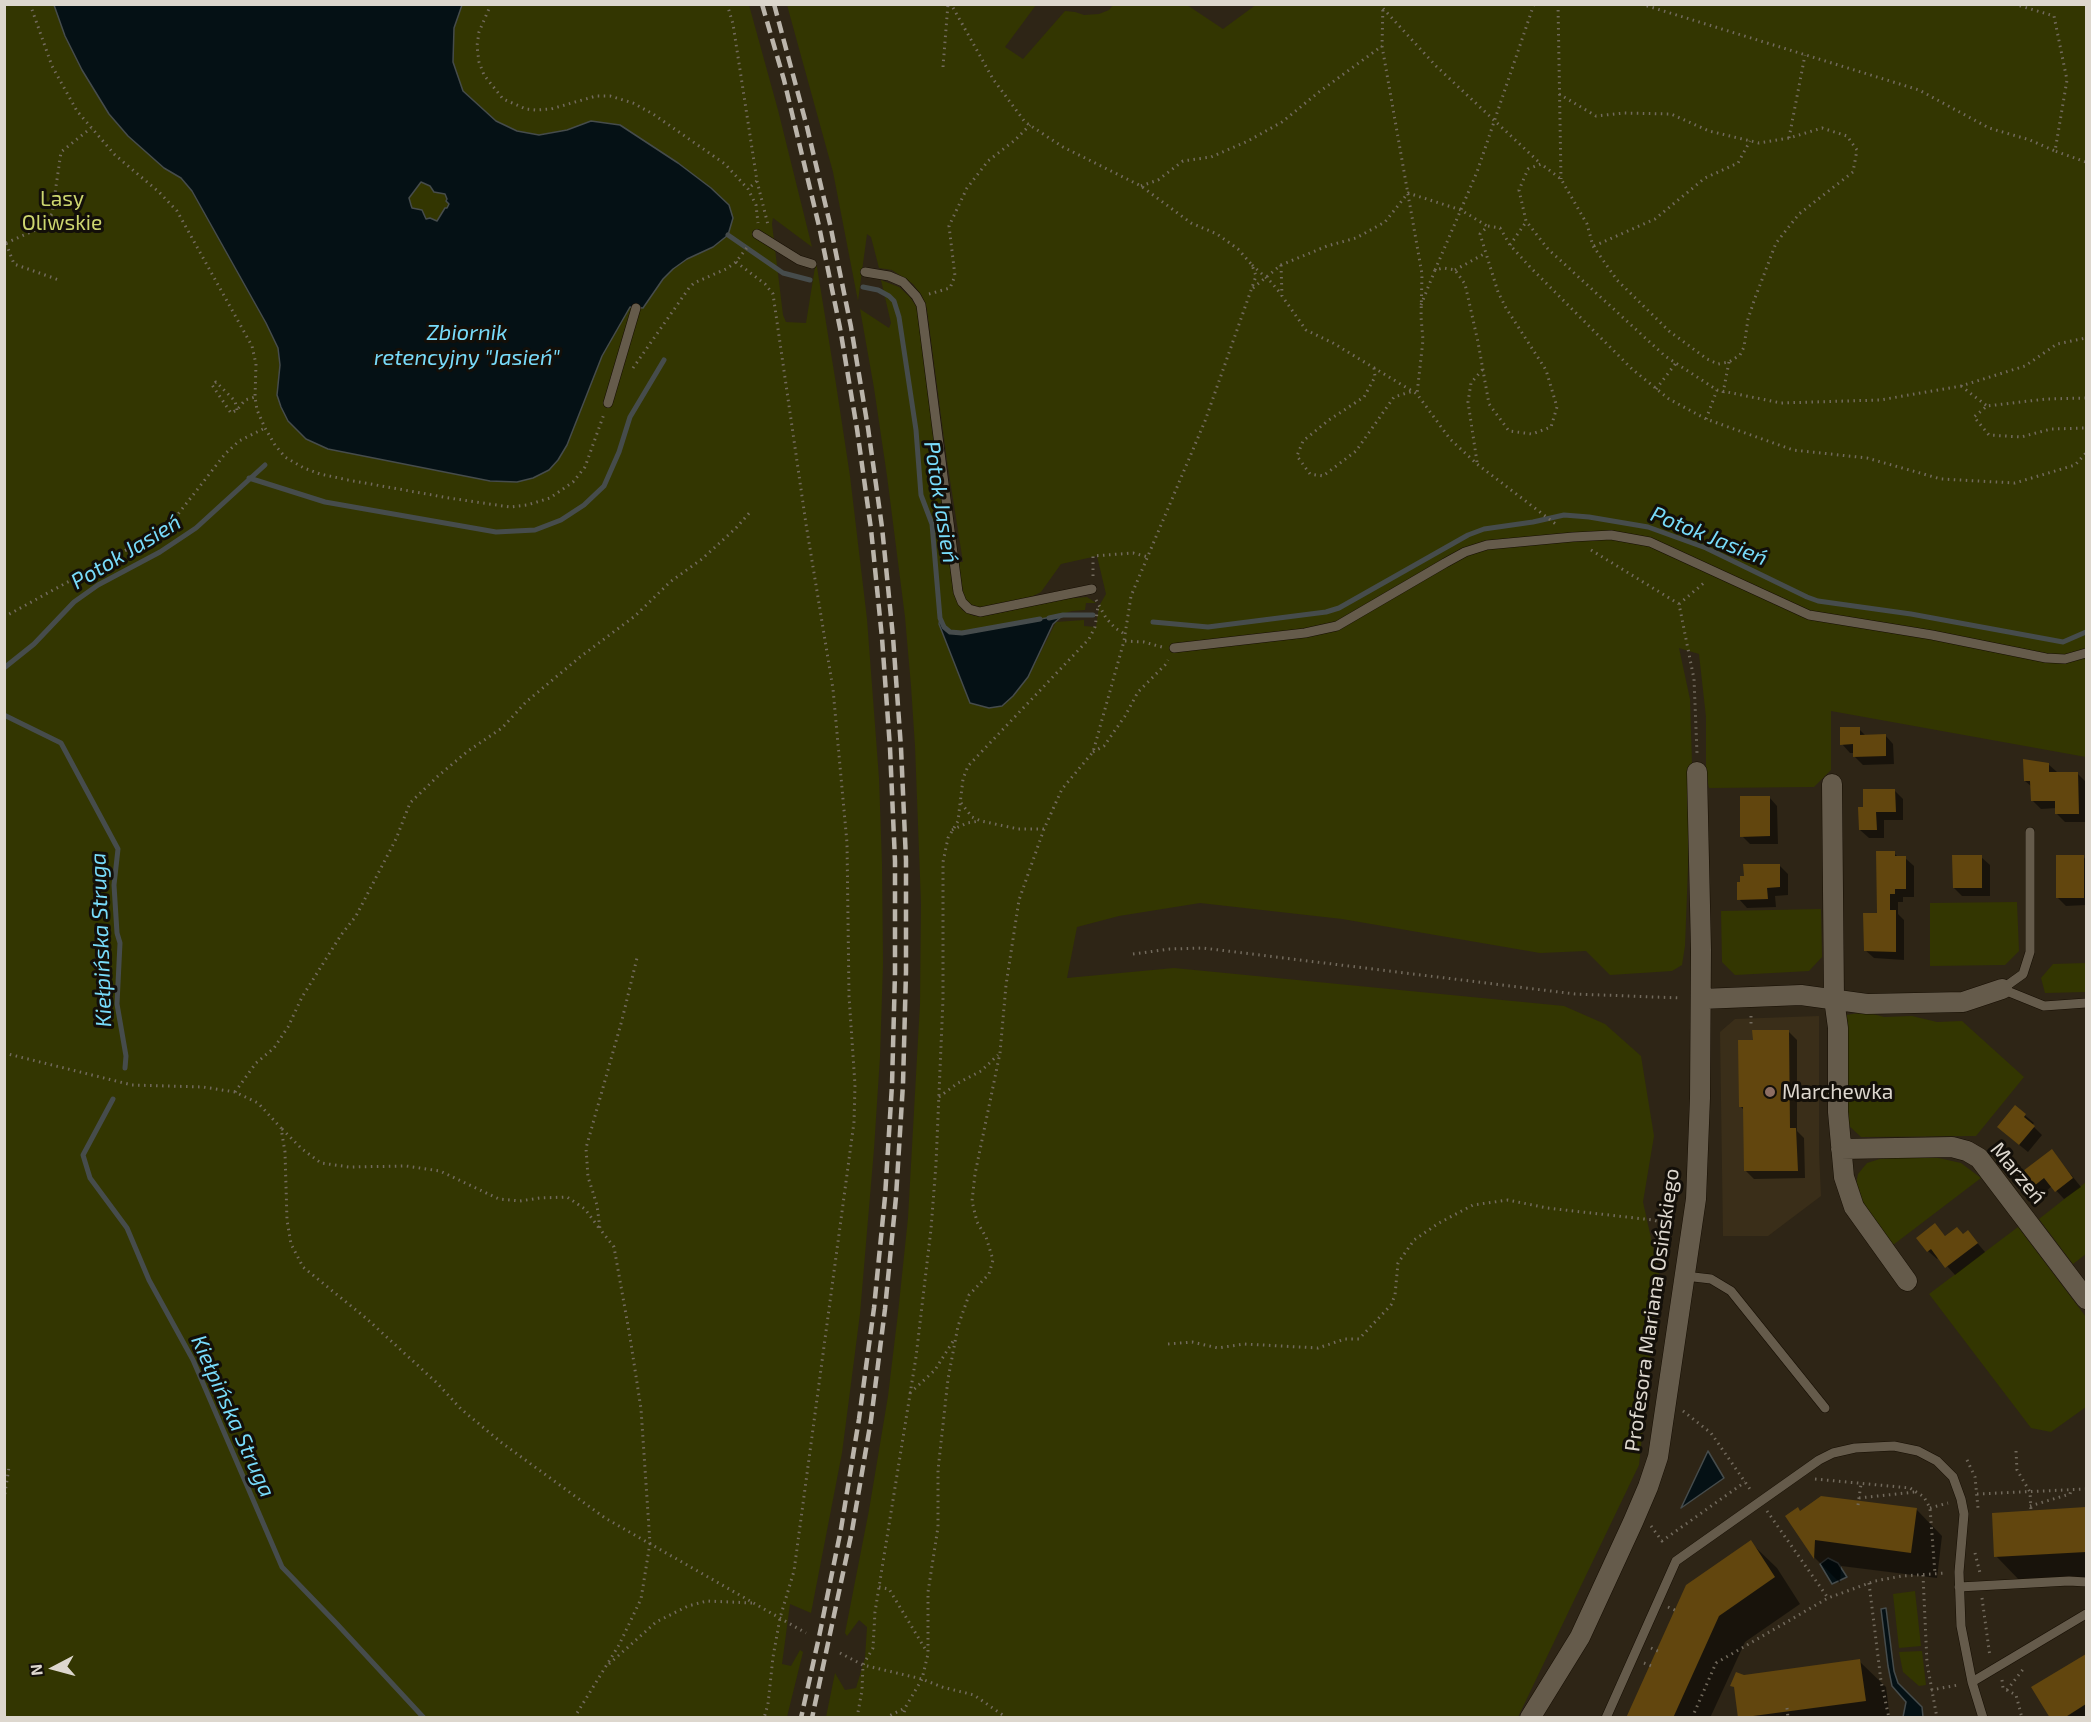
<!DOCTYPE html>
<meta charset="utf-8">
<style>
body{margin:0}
#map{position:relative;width:2091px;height:1722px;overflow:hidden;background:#2e2516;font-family:"Exo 2",sans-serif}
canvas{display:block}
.frame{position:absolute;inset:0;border:6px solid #ddd7ce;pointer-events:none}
.north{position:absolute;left:24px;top:1638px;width:60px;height:60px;-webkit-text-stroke:4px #130f09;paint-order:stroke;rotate:264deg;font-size:16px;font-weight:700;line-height:24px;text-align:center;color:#ddd7ce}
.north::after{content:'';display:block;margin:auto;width:21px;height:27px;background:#ddd7ce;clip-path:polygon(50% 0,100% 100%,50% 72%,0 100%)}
</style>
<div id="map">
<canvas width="2091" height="1722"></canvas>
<div class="frame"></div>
<div class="north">N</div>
</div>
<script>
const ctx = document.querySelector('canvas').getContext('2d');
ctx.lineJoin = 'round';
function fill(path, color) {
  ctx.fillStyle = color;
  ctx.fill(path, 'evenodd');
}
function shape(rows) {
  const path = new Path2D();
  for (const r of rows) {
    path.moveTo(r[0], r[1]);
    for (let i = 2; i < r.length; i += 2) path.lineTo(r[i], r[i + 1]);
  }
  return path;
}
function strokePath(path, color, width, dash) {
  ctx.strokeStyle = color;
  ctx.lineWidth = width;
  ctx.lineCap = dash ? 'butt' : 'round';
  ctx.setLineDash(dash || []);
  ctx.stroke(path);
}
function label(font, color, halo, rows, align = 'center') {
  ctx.font = font + ' "Exo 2",sans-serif';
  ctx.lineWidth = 6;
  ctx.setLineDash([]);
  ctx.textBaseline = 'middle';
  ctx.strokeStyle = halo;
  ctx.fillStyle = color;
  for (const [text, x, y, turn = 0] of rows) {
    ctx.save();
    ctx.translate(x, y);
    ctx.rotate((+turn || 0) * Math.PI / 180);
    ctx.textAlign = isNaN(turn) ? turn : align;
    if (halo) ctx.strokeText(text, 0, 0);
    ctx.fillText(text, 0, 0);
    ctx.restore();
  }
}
fill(shape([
 [1819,1016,1819,1151,1821,1196,1768,1236,1723,1236,1720,1032,1735,1019]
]), '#3a2e19');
fill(shape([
 [1257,4,2086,5,2086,757,1831,711,1831,770,1814,787,1709,788,1706,774,1706,717,1699,654,1679,648,1690,699,1692,763,1685,946,1682,965,1672,971,1610,975,1586,951,1540,953,1342,919,1200,903,1119,916,1077,927,1067,978,1174,968,1564,1006,1605,1024,1641,1056,1654,1136,1643,1202,1659,1274,1639,1465,1518,1717,826,1717,835,1673,845,1690,856,1688,865,1658,867,1627,859,1620,847,1636,845,1633,869,1510,888,1396,898,1313,908,1218,920,1004,921,903,915,746,911,686,905,617,887,476,874,388,860,309,889,328,891,323,881,280,899,287,909,296,917,307,955,597,962,610,974,616,985,616,1063,599,1087,597,1096,603,1086,603,1085,610,1072,611,1052,617,962,633,950,632,940,619,939,624,970,703,1028,677,1056,622,1084,620,1084,626,1096,627,1099,606,1106,594,1097,556,1061,564,1041,592,1027,599,980,608,970,604,964,598,958,562,963,562,947,461,927,310,922,296,913,284,892,270,879,268,871,237,867,234,858,301,833,172,787,5,1036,5,1005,47,1023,59,1065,11,1075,12,1084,15,1099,14,1109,10,1113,5,1187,5,1223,29],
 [4,5,749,5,778,110,812,247,773,218,772,224,783,315,786,322,806,323,816,261,836,384,850,476,867,619,879,778,882,864,883,964,880,1057,874,1149,860,1314,842,1453,811,1613,790,1604,782,1664,791,1666,800,1650,803,1652,787,1717,5,1717],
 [2017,902,2019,951,2005,965,1930,966,1930,903],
 [1821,909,1822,957,1809,971,1735,975,1722,962,1721,911],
 [2086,963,2086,992,2045,993,2041,978,2053,964],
 [1866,1012,1884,1017,1912,1016,1937,1022,1962,1021,2024,1077,1976,1136,1861,1137,1846,1123,1846,1015],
 [1934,1157,1961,1163,1981,1178,1893,1245,1861,1203,1855,1189,1858,1174,1867,1163,1883,1158],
 [2086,1182,2086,1254,2073,1264,2039,1219],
 [2018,1227,2086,1317,2086,1407,2051,1432,2031,1428,1929,1294],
 [1915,1591,1921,1646,1899,1648,1893,1594],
 [1922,1651,1926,1685,1919,1686,1903,1672,1899,1652]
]), '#333601');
const water = shape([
 [54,5,462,5,454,28,453,62,463,91,496,121,517,131,539,135,567,130,591,121,620,125,678,163,711,188,729,205,733,218,728,235,713,247,687,259,673,269,663,279,643,308,630,307,602,356,567,445,558,460,549,470,533,478,517,482,490,481,328,449,306,439,288,421,281,407,277,395,280,365,278,348,266,323,192,191,181,178,164,168,128,136,109,114,82,70,65,36,54,5],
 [421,182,430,186,434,192,445,194,447,199,446,201,449,204,447,208,445,208,437,221,430,218,426,219,422,210,412,208,411,205,409,198,421,182],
 [1063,615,1053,624,1028,677,1013,696,1002,706,989,708,970,703,939,624,940,618,949,632,962,633,1063,615],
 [1708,1451,1724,1478,1681,1508,1708,1451],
 [1828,1558,1838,1563,1847,1577,1832,1584,1820,1564,1828,1558],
 [1886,1608,1894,1671,1898,1683,1922,1707,1923,1717,1903,1717,1906,1702,1892,1686,1888,1666,1881,1609,1886,1608]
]);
fill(water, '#051115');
strokePath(water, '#464c4c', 1.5);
fill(shape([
 [1859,729,1866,736,1885,735,1893,744,1894,764,1863,765,1854,756,1854,753,1850,753,1842,744],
 [2048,764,2057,772,2077,773,2086,782,2086,822,2065,822,2057,814,2057,808,2041,809,2032,800,2032,787,2025,781],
 [1895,791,1903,799,1903,820,1884,820,1884,838,1869,838,1860,830],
 [1769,797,1777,806,1778,844,1750,844,1742,836],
 [1894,853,1899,858,1905,858,1914,866,1914,897,1903,897,1903,902,1898,902,1898,914,1904,920,1904,960,1874,958,1865,950,1878,914],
 [2083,856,2086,860,2086,905,2066,906,2057,897],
 [1981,857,1990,865,1990,896,1962,896,1954,888],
 [1779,865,1788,874,1788,895,1775,896,1776,907,1747,908,1739,899],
 [1788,1031,1797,1040,1797,1131,1804,1138,1805,1178,1754,1179,1745,1170,1745,1111,1740,1106,1754,1041],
 [2015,1107,2034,1123,2032,1125,2042,1135,2028,1152,2007,1135],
 [2052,1151,2081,1187,2064,1199,2052,1186,2044,1193,2035,1185],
 [1935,1225,1946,1237,1964,1235,1968,1232,1985,1252,1955,1275,1939,1257,1937,1259,1928,1251],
 [1916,1509,1942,1536,1937,1578,1841,1566,1840,1583,1815,1558,1787,1517,1800,1512],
 [2086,1509,2086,1579,2022,1583,1996,1556,1993,1514],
 [1750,1542,1777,1568,1800,1604,1745,1642,1710,1718,1628,1718],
 [2086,1656,2086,1718,2052,1718,2064,1671],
 [1859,1661,1886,1687,1890,1718,1740,1718,1736,1689,1732,1685,1744,1677]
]), '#0007');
strokePath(shape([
 [728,235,783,273,810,280],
 [863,287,878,290,889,296,894,301,899,317,916,430,921,495,932,524,940,618,944,627,950,632,962,633,1040,619],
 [249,478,325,502,496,532,535,530,561,520,584,505,604,486,619,452,630,417,664,360],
 [1049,618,1063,615,1093,615],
 [1153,622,1208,627,1326,612,1339,608,1468,535,1484,529,1533,522,1564,515,1589,517,1648,527,1706,548,1807,597,1818,601,1911,614,2063,642,2086,632],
 [4,668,34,644,74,602,98,585,160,552,196,528,265,465],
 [4,715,61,743,118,849,114,885,117,933,120,943,117,1004,126,1056,125,1068],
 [113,1099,83,1155,90,1178,127,1228,149,1280,193,1360,282,1567,337,1624,424,1718]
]), '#464c4c', 5);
fill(shape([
 [1840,727,1860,727,1860,735,1886,734,1886,756,1853,757,1853,744,1840,745],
 [2023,759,2049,763,2049,772,2078,772,2079,814,2055,814,2055,801,2031,801,2030,781,2024,781],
 [1863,789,1895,789,1896,812,1876,812,1877,830,1859,830,1858,807,1863,807],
 [1740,796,1770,796,1770,836,1740,837],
 [1876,851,1895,851,1895,856,1906,856,1906,889,1895,889,1895,894,1890,894,1890,910,1896,910,1896,952,1864,951,1863,913,1877,913],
 [1952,855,1982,855,1982,888,1953,888],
 [2056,855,2084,855,2084,898,2056,898],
 [1743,864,1780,864,1780,887,1767,888,1768,899,1737,900,1737,882,1740,882,1740,876,1744,876],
 [1752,1030,1789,1030,1790,1128,1796,1128,1798,1171,1744,1171,1743,1107,1739,1107,1738,1040,1753,1040],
 [2015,1105,2026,1114,2024,1117,2035,1126,2019,1145,1997,1127],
 [2052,1149,2073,1178,2055,1192,2044,1178,2034,1186,2023,1171],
 [1935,1223,1945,1236,1957,1227,1963,1234,1968,1230,1978,1243,1945,1268,1931,1249,1927,1252,1916,1238],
 [1821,1496,1917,1508,1911,1553,1815,1540,1814,1559,1785,1516,1798,1507,1800,1511],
 [2086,1507,2086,1552,1994,1557,1992,1513],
 [1751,1540,1775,1577,1719,1616,1673,1718,1626,1718,1686,1585],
 [2086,1654,2086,1704,2064,1718,2050,1718,2031,1687],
 [1860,1659,1866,1701,1738,1718,1734,1687,1730,1686,1736,1672,1744,1675]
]), '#62460e');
const service = shape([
 [757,234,799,260,812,264],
 [865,272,889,276,903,282,916,296,921,305,958,592,962,602,969,609,980,612,1092,589],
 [608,403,636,308],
 [1174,648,1305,633,1337,626,1445,563,1465,552,1487,545,1573,537,1611,535,1650,542,1809,615,1932,635,2046,658,2065,659,2086,653],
 [2002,989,2023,974,2030,952,2030,832],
 [2002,989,2044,1006,2086,1003],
 [1685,1276,1711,1279,1731,1291,1825,1408],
 [1959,1587,2069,1581,2086,1582],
 [1972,1682,2086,1614],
 [1606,1718,1676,1561,1819,1460,1833,1453,1855,1448,1894,1446,1918,1451,1937,1461,1953,1477,1961,1499,1964,1514,1959,1572,1961,1626,1972,1682,1983,1718]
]);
const minor = shape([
 [1832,784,1834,999,1838,1028,1838,1112,1844,1177,1854,1207,1907,1281],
 [1701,999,1801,995,1867,1004,1963,1002,2002,989],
 [1841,1149,1952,1147,1967,1151,1979,1158,2086,1299],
 [1530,1718,1580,1637,1633,1522,1648,1487,1658,1457,1696,1199,1700,1098,1701,950,1697,772]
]);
strokePath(service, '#160e03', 10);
strokePath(minor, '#160e03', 21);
strokePath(shape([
 [30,4,52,66,77,111,115,155,159,192,177,211,252,346,256,364,255,397,257,410,265,428,275,445,285,457,304,468,320,474,348,480,449,498,510,507,527,505,550,498,573,482,585,467,604,414],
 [491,4,479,32,477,46,479,62,484,75,503,99,526,109,536,110,551,109,596,96,610,96,633,103,653,114,725,164,748,189,756,205,758,223],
 [727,4,733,24,757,181,748,189],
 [1379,4,1436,66,1541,164],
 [1383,4,1382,46,1422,274,1421,317,1423,340,1417,394],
 [1558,4,1561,179],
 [1641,4,1919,90,1989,128,2030,140,2055,151],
 [2014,4,2054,16,2067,80,2055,151,2086,162],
 [943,67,948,4],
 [1559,94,1596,116,1624,113,1671,114,1709,131,1759,143,1789,138,1822,128,1847,136,1857,150,1853,172,1799,214,1776,243,1755,298,1748,319,1744,347,1740,355,1729,362,1718,364,1707,359,1669,331,1617,280,1593,246,1587,224,1561,179,1541,164,1528,169,1519,190,1526,221,1548,249,1665,356,1717,390,1781,403,1880,400,1961,386,2025,366,2057,344,2086,338],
 [1789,138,1805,55],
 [757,181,768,225],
 [1141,186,1158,180,1183,161,1211,157,1248,141,1282,122,1319,92,1382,46],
 [4,238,14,264,59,280],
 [6,243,40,228,52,214,61,152,91,128],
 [1510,245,1526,222],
 [1594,246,1655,219,1705,178,1738,163,1750,141],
 [736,262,765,284,773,294,806,524,833,689,847,843,849,996,855,1085,854,1122,794,1571,780,1618,773,1657,768,1704,764,1718],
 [1252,265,1271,282,1281,294],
 [1281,265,1282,296,1306,330,1333,343,1417,394,1450,439,1477,464,1557,525],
 [1435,270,1477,172,1534,4],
 [1455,270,1484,254],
 [1253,288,1281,265,1327,246,1356,238,1385,222,1408,193,1461,210,1487,226],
 [929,294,950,288,955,276,949,226,967,188,988,161,1015,140,1030,125],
 [1421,305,1435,270,1443,268,1455,270,1465,284,1478,342,1489,404,1509,431,1532,434,1551,427,1557,407,1546,370,1506,308,1498,292,1480,234,1488,226,1500,228,1510,245,1530,267,1632,369,1669,399,1706,419,1793,450,1867,458,1941,479,2015,483,2075,465,2086,453],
 [633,368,689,288,694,283,726,269,736,262,749,245],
 [1374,368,1375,377,1364,397,1329,420,1303,441,1297,456,1310,474,1323,476,1356,451,1394,397,1413,391],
 [1961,386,1987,406],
 [1656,389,1676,363],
 [1723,393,1729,362],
 [2086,398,2046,399,1987,406,1974,417,1989,435,2021,437,2051,429,2086,428],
 [237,410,235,401,216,382,212,385,231,413,237,410,245,400,255,397],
 [1706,419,1717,390],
 [1477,462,1468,402,1471,383,1483,369],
 [1591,550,1679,604,1694,679,1697,753],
 [1093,576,1093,556,1133,553,1148,557],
 [1096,600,1106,618,1115,628,1126,635],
 [1679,604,1705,582],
 [4,617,168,527,225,454,239,441,265,428],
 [1125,641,1144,642,1162,647],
 [1093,752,1104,746,1125,716,1138,692,1165,665,1168,660],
 [961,803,972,817,981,821,1018,829,1044,829],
 [952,830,967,823,980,821],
 [1133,954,1170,949,1203,948,1575,994,1681,998],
 [1751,1016,1751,1026],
 [4,1053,132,1085,203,1087,235,1092,258,1103,281,1128,285,1152,287,1220,291,1244,303,1267,367,1319,437,1383,461,1409,502,1443,605,1518,806,1633],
 [235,1092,256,1063,274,1048,288,1027,302,997,341,935,356,916,396,839,410,803,438,776,468,751,502,728,526,702,580,657,635,616,670,582,702,559,736,528,752,510],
 [939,1097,958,1083,981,1071,998,1055],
 [282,1129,302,1149,321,1163,349,1167,406,1166,440,1171,499,1199,520,1201,540,1198,567,1197,585,1209,599,1228],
 [1168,1344,1192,1342,1218,1348,1244,1344,1318,1348,1345,1339,1359,1339,1391,1305,1395,1295,1398,1263,1414,1240,1439,1223,1473,1205,1508,1200,1547,1208,1653,1220,1674,1226],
 [910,1393,935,1370,955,1338],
 [1683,1411,1711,1433,1752,1492],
 [2016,1451,2017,1470,2030,1492,2031,1511],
 [1967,1460,1975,1477,1978,1508],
 [1815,1479,1910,1488,1924,1497,1930,1508,1935,1574],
 [1977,1494,2086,1489],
 [1859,1498,1915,1492],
 [4,1500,9,1467],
 [1858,1505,1861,1484],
 [2030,1506,2070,1494,2071,1490],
 [1930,1508,1948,1503],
 [1767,1511,1828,1598],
 [1651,1526,1662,1541,1745,1482],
 [1975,1553,1980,1573],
 [1923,1575,1927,1663,1937,1718],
 [1869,1583,1881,1681,1889,1718],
 [879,1587,889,1589,927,1652],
 [1982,1598,1990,1657],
 [1668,1607,1677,1611],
 [1651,1648,1660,1652],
 [840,1653,863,1665,922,1679,942,1687,974,1695,1007,1718],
 [1644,1663,1654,1667],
 [609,1664,656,1622,688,1606,707,1601,753,1603],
 [2002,1680,2003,1688,2016,1695,2022,1718],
 [1931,1690,1958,1685],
 [2007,1690,2024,1668],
 [1787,1708,1788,1718],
 [574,1718,619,1645,641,1599,650,1543,641,1409,630,1337,614,1247,600,1229,597,1205,588,1177,586,1148,622,1020,637,958],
 [857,1718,862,1690,863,1665,873,1648,875,1612,916,1357,931,1229,936,1164,943,999,943,862,948,838,958,821,963,779,968,766,1089,639,1095,627,1098,606],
 [885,1718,905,1708],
 [903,1718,905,1708,922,1679,928,1654,928,1592,938,1527,938,1470,948,1379,958,1326,969,1295,989,1274,993,1260,986,1237,977,1222,972,1201,975,1174,1000,1053,1006,985,1019,900,1044,829,1062,789,1093,752,1124,641,1131,596,1205,421,1256,276,1252,265,1238,249,1217,234,1191,223,1141,186,1063,147,1025,122,993,79,951,4],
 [1692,1718,1716,1663,1828,1598,1875,1581,1902,1576,1946,1573]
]), '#726a5d', 3, [1.5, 4.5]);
strokePath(service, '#655b4b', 9);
strokePath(minor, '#655b4b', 20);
strokePath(shape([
 [762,4,784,80,819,226,840,328,857,429,871,529,882,638,890,748,895,861,895,973,892,1085,885,1197,874,1308,859,1419,841,1529,819,1637,801,1718],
 [774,4,807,127,830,224,851,327,868,428,882,527,893,637,901,748,906,860,906,972,903,1084,896,1197,885,1309,871,1420,852,1531,812,1718]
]), '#bbb5ab', 4.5, [12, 6]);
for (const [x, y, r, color] of [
 [1770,1092,6,"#8d6e63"]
]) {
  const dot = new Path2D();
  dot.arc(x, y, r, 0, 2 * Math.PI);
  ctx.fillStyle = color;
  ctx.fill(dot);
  strokePath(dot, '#130f09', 2);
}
label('21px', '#cdd66f', '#130f09', [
 ["Lasy",62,199],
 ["Oliwskie",62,223]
]);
label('21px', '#ddd7ce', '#130f09', [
 ["Marchewka",1782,1092]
], 'left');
label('21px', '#ddd7ce', '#130f09', [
 ["Marzeń",2018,1173,50],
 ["Profesora Mariana Osińskiego",1652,1310,-82]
]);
label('italic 22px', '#78dbfa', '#130f09', [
 ["Zbiornik",467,333],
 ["retencyjny \"Jasień\"",467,358],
 ["Potok Jasień",941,502,81],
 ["Potok Jasień",1709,536,22],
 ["Potok Jasień",126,552,-31],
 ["Kiełpińska Struga",101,940,-92],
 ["Kiełpińska Struga",233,1416,66]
]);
</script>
